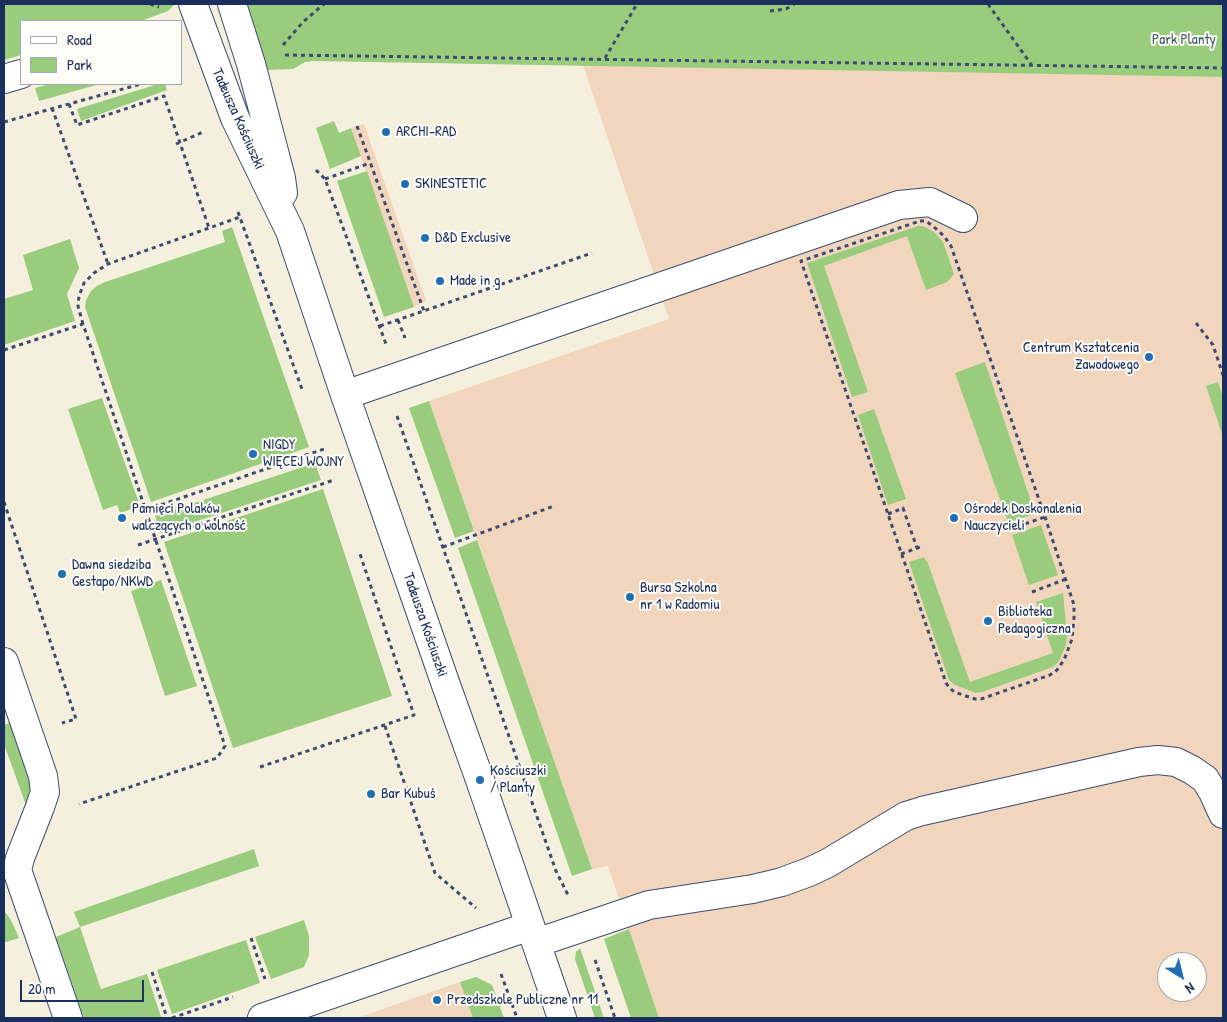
<!DOCTYPE html>
<meta charset="utf-8">
<style>
body{margin:0}
#map{position:relative;width:1227px;height:1022px;overflow:hidden;background:#f5efdd;font-family:"Patrick Hand",sans-serif}
canvas{display:block}
.frame{position:absolute;inset:0;border:5px solid #1b2f5e;pointer-events:none}
.legend{position:absolute;left:20px;top:20px;width:162px;height:65px;box-sizing:border-box;background:#fdfcf7;border:1px solid #a3aaba;margin:0;padding:6px 9px;list-style:none;font-size:15px;color:#1b2f5e}
.legend li{display:flex;align-items:center;gap:10px;height:25px}
.legend b{width:25px;border:1px solid #a3aaba}
.north{position:absolute;left:1157px;top:952px;width:50px;height:50px;box-sizing:border-box;background:#fdfcf7;border:1px solid #a3aaba;border-radius:50%;rotate:144deg;font-size:14px;font-weight:700;line-height:20px;text-align:center;color:#1b2f5e}
.north::after{content:'';display:block;margin:auto;width:18px;height:22px;background:#1f6fb2;clip-path:polygon(50% 0,100% 100%,50% 72%,0 100%)}
.scale{position:absolute;left:20px;top:980px;width:124px;height:22px;box-sizing:border-box;border:2px solid #1b2f5e;border-top:0;padding-left:6px;font-size:15px;line-height:18px;white-space:nowrap;color:#1b2f5e;-webkit-text-stroke:4px #fdfcf7;paint-order:stroke}
</style>
<div id="map">
<canvas width="1227" height="1022"></canvas>
<div class="frame"></div>
<ul class="legend">
<li><b style="height:6px;background:#fff"></b>Road</li>
<li><b style="height:14px;background:#99cc7d"></b>Park</li>
</ul>
<div class="north">N</div>
<div class="scale">20 m</div>
</div>
<script>
const ctx = document.querySelector('canvas').getContext('2d');
ctx.lineJoin = 'round';
function fill(path, color) {
  ctx.fillStyle = color;
  ctx.fill(path, 'evenodd');
}
function shape(rows) {
  const path = new Path2D();
  for (const r of rows) {
    path.moveTo(r[0], r[1]);
    for (let i = 2; i < r.length; i += 2) path.lineTo(r[i], r[i + 1]);
  }
  return path;
}
function strokePath(path, color, width, dash) {
  ctx.strokeStyle = color;
  ctx.lineWidth = width;
  ctx.lineCap = dash ? 'butt' : 'round';
  ctx.setLineDash(dash || []);
  ctx.stroke(path);
}
function label(font, color, halo, rows, align = 'center') {
  ctx.font = font + ' "Patrick Hand",sans-serif';
  ctx.lineWidth = 4;
  ctx.setLineDash([]);
  ctx.textBaseline = 'middle';
  ctx.strokeStyle = halo;
  ctx.fillStyle = color;
  for (const [text, x, y, turn = 0] of rows) {
    ctx.save();
    ctx.translate(x, y);
    ctx.rotate((+turn || 0) * Math.PI / 180);
    ctx.textAlign = isNaN(turn) ? turn : align;
    if (halo) ctx.strokeText(text, 0, 0);
    ctx.fillText(text, 0, 0);
    ctx.restore();
  }
}
fill(shape([
 [583,65,1223,77,1223,1018,659,1018,608,866,592,869,429,401,669,319],
 [1167,962,1197,962,1197,992,1167,992],
 [364,124,426,301,414,307,351,128],
 [460,982,473,1018,357,1018]
]), '#f1d5bd');
fill(shape([
 [4,4,175,4,168,11,141,21,21,21,21,55,4,60],
 [245,4,1223,4,1223,77,313,61,305,62,293,69,266,70],
 [50,84,100,84,39,101,35,88],
 [158,84,165,84,167,90,81,121,77,109],
 [334,121,339,133,351,128,361,156,330,169,316,128],
 [367,171,414,307,384,317,337,181],
 [918,226,923,226,934,232,943,242,954,274,947,282,926,290,907,236,824,266,868,392,852,397,807,263],
 [232,227,309,447,151,502,85,307,86,300,91,291,97,286,105,282,225,242,222,231],
 [70,239,79,268,67,294,75,321,4,345,4,299,33,290,23,255],
 [985,362,1035,514,1008,522,955,373],
 [1218,382,1223,398,1223,437,1206,386],
 [102,398,140,506,120,513,117,505,103,510,68,409],
 [429,401,474,531,455,538,409,408],
 [874,409,906,499,888,505,858,415],
 [315,463,321,480,161,533,155,516],
 [323,489,392,696,233,748,164,542],
 [1041,525,1058,575,1029,585,1012,535],
 [477,540,592,869,572,876,458,548],
 [924,557,926,561,927,561,970,682,1053,653,1036,602,1063,593,1067,635,1066,645,1059,661,1053,667,982,692,976,693,955,685,949,680,909,562],
 [161,580,197,686,165,696,131,591],
 [10,723,17,732,30,771,32,790,27,808,4,744,4,725],
 [254,849,259,866,80,927,101,989,147,974,161,1017,158,1018,84,1018,56,937,80,927,74,912],
 [4,913,6,913,11,920,19,938,6,942,4,941],
 [304,920,309,936,309,955,304,967,271,979,255,937],
 [629,929,659,1018,631,1018,604,939],
 [246,940,260,983,172,1014,157,970],
 [580,948,604,1018,595,1018,575,959,576,952],
 [476,977,492,985,504,1018,473,1018,460,982]
]), '#99cc7d');
const minor = shape([
 [193,4,235,118,290,231,345,395,446,685,480,780,562,1018],
 [232,4,251,64,265,117,281,178,283,193],
 [4,79,21,74],
 [345,395,899,205,930,202,963,218],
 [4,662,43,776,45,792,40,807,20,858,17,870],
 [17,870,68,1018],
 [536,943,649,905,753,889,782,882,809,872,828,863,906,816,922,811,1139,762,1158,760,1176,762,1192,770,1205,779,1213,792,1223,814],
 [262,1018,530,926]
]);
strokePath(minor, '#3c4c71', 30);
strokePath(shape([
 [150,4,159,7],
 [988,4,1031,64],
 [770,11,786,9,794,4],
 [283,45,303,22,324,4],
 [285,55,1223,68],
 [605,58,637,4],
 [69,104,77,125,164,96,209,228],
 [52,108,108,264],
 [4,122,141,84],
 [357,126,424,311],
 [176,144,203,132],
 [316,170,325,179,386,344],
 [325,179,370,163],
 [238,212,303,392],
 [920,221,926,221,934,227,944,236,951,246,1045,517,1074,605,1074,618,1072,639,1064,660,1057,670,1050,675,981,699,975,699,954,692,949,687,946,683,801,261,920,221],
 [398,320,405,338],
 [1196,323,1213,345,1223,375],
 [83,324,78,306,79,296,84,283,94,273,108,264,240,217],
 [380,326,592,253],
 [4,350,83,324,225,746,217,758,79,804],
 [397,416,556,871,568,895],
 [4,502,76,719,62,723],
 [146,510,324,449],
 [888,514,903,508,917,548],
 [1010,529,1045,517],
 [138,545,334,480],
 [443,547,554,506],
 [901,554,920,547],
 [1032,592,1066,579],
 [385,726,435,873,476,908],
 [260,767,414,715,360,554],
 [251,938,265,979],
 [595,960,615,1018],
 [152,972,167,1018],
 [501,974,517,1018],
 [172,1018,233,997]
]), '#3c4c71', 3, [4, 4]);
strokePath(minor, '#fff', 28);
for (const [x, y, r, color] of [
 [386,132,5,"#1f6fb2"],
 [405,184,5,"#1f6fb2"],
 [425,238,5,"#1f6fb2"],
 [440,281,5,"#1f6fb2"],
 [1149,357,5,"#1f6fb2"],
 [253,454,5,"#1f6fb2"],
 [122,518,5,"#1f6fb2"],
 [954,518,5,"#1f6fb2"],
 [62,574,5,"#1f6fb2"],
 [630,597,5,"#1f6fb2"],
 [988,621,5,"#1f6fb2"],
 [480,780,5,"#1f6fb2"],
 [371,794,5,"#1f6fb2"],
 [437,1000,5,"#1f6fb2"]
]) {
  const dot = new Path2D();
  dot.arc(x, y, r, 0, 2 * Math.PI);
  ctx.fillStyle = color;
  ctx.fill(dot);
  strokePath(dot, '#fdfcf7', 2);
}
label('15px', '#415e67', '#fdfcf7', [
 ["Park Planty",1184,40]
]);
label('15px', '#1b2f5e', '#fdfcf7', [
 ["Tadeusza Kościuszki",238,119,66],
 ["Tadeusza Kościuszki",425,625,71]
]);
label('15px', '#1b2f5e', '#fdfcf7', [
 ["ARCHI-RAD",396,132],
 ["SKINESTETIC",415,184],
 ["D&D Exclusive",435,238],
 ["Made in g",450,281],
 ["Centrum Kształcenia",1139,348,"right"],
 ["Zawodowego",1139,365,"right"],
 ["NIGDY",263,445],
 ["WIĘCEJ WOJNY",263,462],
 ["Pamięci Polaków",132,509],
 ["walczących o wolność",132,526],
 ["Ośrodek Doskonalenia",964,509],
 ["Nauczycieli",964,526],
 ["Dawna siedziba",72,565],
 ["Gestapo/NKWD",72,582],
 ["Bursa Szkolna",640,588],
 ["nr 1 w Radomiu",640,605],
 ["Biblioteka",998,612],
 ["Pedagogiczna",998,629],
 ["Kościuszki",490,771],
 ["/ Planty",490,788],
 ["Bar Kubuś",381,794],
 ["Przedszkole Publiczne nr 11",447,1000]
], 'left');
</script>
